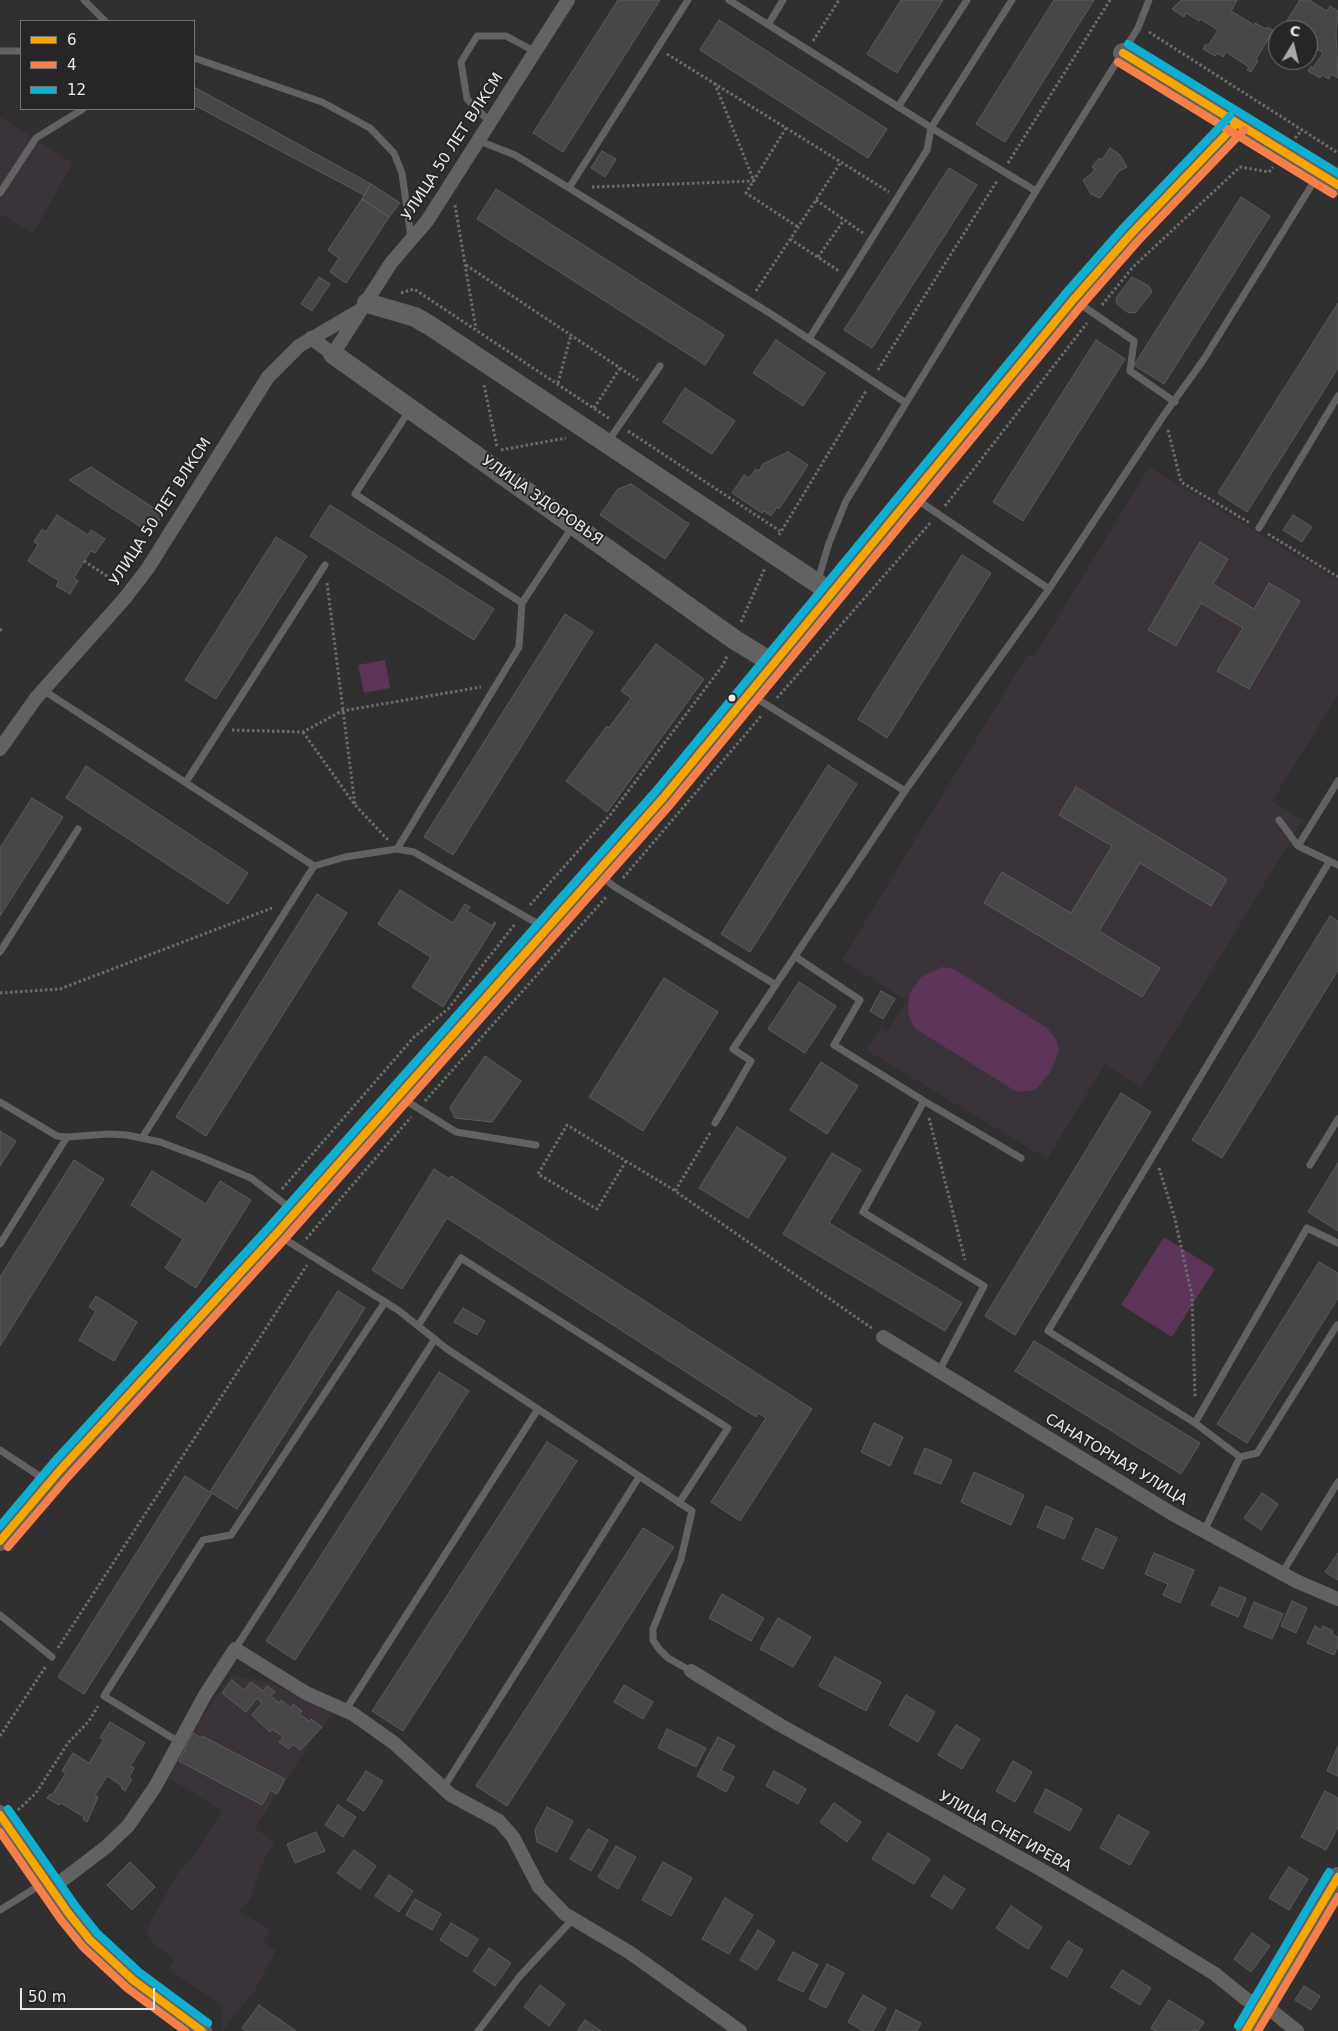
<!DOCTYPE html>
<meta charset="utf-8">
<style>
body{margin:0}
#map{position:relative;width:1338px;height:2031px;overflow:hidden;background:#313031;font-family:"DejaVu Sans",sans-serif}
canvas{display:block}
.legend{position:absolute;left:20px;top:20px;width:175px;height:90px;box-sizing:border-box;background:#282528;border:1px solid #757375;margin:0;padding:6px 9px;list-style:none;font-size:15px;color:#e9e7e8}
.legend li{display:flex;align-items:center;gap:10px;height:25px}
.legend b{width:25px;border:1px solid #757375}
.north{position:absolute;left:1268px;top:20px;width:50px;height:50px;box-sizing:border-box;background:#282528;border:1px solid #757375;border-radius:50%;rotate:9deg;font-size:14px;font-weight:700;line-height:20px;text-align:center;color:#e9e7e8}
.north::after{content:'';display:block;margin:auto;width:18px;height:22px;background:#a9a7a8;clip-path:polygon(50% 0,100% 100%,50% 72%,0 100%)}
.scale{position:absolute;left:20px;top:1988px;width:135px;height:22px;box-sizing:border-box;border:2px solid #e9e7e8;border-top:0;padding-left:6px;font-size:15px;line-height:18px;white-space:nowrap;color:#e9e7e8;-webkit-text-stroke:4px #282528;paint-order:stroke}
</style>
<div id="map">
<canvas width="1338" height="2031"></canvas>
<ul class="legend">
<li><b style="height:6px;background:#f7a600"></b>6</li>
<li><b style="height:6px;background:#f78048"></b>4</li>
<li><b style="height:6px;background:#0dafd3"></b>12</li>
</ul>
<div class="north">С</div>
<div class="scale">50 m</div>
</div>
<script>
const ctx = document.querySelector('canvas').getContext('2d');
ctx.lineJoin = 'round';
function fill(path, color) {
  ctx.fillStyle = color;
  ctx.fill(path, 'evenodd');
}
function shape(rows) {
  const path = new Path2D();
  for (const r of rows) {
    path.moveTo(r[0], r[1]);
    for (let i = 2; i < r.length; i += 2) path.lineTo(r[i], r[i + 1]);
  }
  return path;
}
function strokePath(path, color, width, dash) {
  ctx.strokeStyle = color;
  ctx.lineWidth = width;
  ctx.lineCap = dash ? 'butt' : 'round';
  ctx.setLineDash(dash || []);
  ctx.stroke(path);
}
function label(font, color, halo, rows, align = 'center') {
  ctx.font = font + ' "DejaVu Sans",sans-serif';
  ctx.lineWidth = 4;
  ctx.setLineDash([]);
  ctx.textBaseline = 'middle';
  ctx.strokeStyle = halo;
  ctx.fillStyle = color;
  for (const [text, x, y, turn = 0] of rows) {
    ctx.save();
    ctx.translate(x, y);
    ctx.rotate((+turn || 0) * Math.PI / 180);
    ctx.textAlign = isNaN(turn) ? turn : align;
    if (halo) ctx.strokeText(text, 0, 0);
    ctx.fillText(text, 0, 0);
    ctx.restore();
  }
}
fill(shape([
 [0,117,73,163,33,233,0,214],
 [1149,467,1338,581,1338,695,1272,801,1303,820,1141,1087,1105,1064,1047,1159,866,1050,881,1027,888,1031,906,1000,842,960,1028,654,1034,657],
 [232,1675,270,1683,334,1712,312,1740,255,1828,275,1843,264,1859,250,1899,238,1911,270,1929,263,1943,276,1950,255,1990,222,2031,222,2005,169,1970,174,1959,153,1943,146,1930,178,1873,195,1854,222,1811,168,1777,194,1727]
]), '#3b333a');
fill(shape([
 [385,660,390,688,364,693,358,665],
 [942,967,954,969,1047,1028,1056,1039,1059,1051,1050,1073,1035,1090,1017,1092,916,1029,910,1020,908,1008,910,993,921,977],
 [1164,1237,1215,1269,1172,1337,1121,1305]
]), '#5b3457');
const building = shape([
 [618,0,660,0,563,152,533,133,618,0],
 [901,0,943,0,897,73,867,54,901,0],
 [1054,0,1094,0,1005,142,976,124,1054,0],
 [1181,0,1237,0,1231,11,1254,25,1255,23,1266,29,1268,27,1278,35,1274,38,1270,36,1256,59,1258,61,1251,72,1247,70,1249,67,1226,52,1223,57,1217,53,1215,56,1203,49,1206,44,1208,46,1218,30,1200,19,1199,21,1186,13,1184,17,1172,9,1181,0],
 [1300,0,1309,0,1327,11,1330,6,1338,11,1336,33,1338,78,1331,74,1329,79,1322,75,1320,78,1308,71,1311,66,1313,68,1323,53,1308,43,1308,30,1281,30,1300,0],
 [719,20,887,129,868,158,700,50,719,20],
 [194,87,371,184,364,195,194,105,194,87],
 [1110,148,1119,154,1127,167,1119,171,1100,198,1091,194,1083,180,1091,174,1095,169,1092,167,1099,158,1102,160,1110,148],
 [602,151,616,159,605,177,591,168,602,151],
 [949,168,977,185,872,348,844,330,949,168],
 [371,184,400,203,389,217,362,199,371,184],
 [496,189,724,335,705,365,477,219,496,189],
 [1241,197,1270,216,1164,384,1134,365,1241,197],
 [362,199,389,217,346,283,330,272,339,258,328,250,362,199],
 [319,277,330,284,312,311,301,304,319,277],
 [1132,277,1149,286,1152,292,1135,313,1127,312,1117,304,1116,298,1132,277],
 [1338,303,1338,368,1247,512,1218,493,1338,303],
 [776,340,825,373,803,406,753,373,776,340],
 [1096,340,1125,359,1023,521,993,502,1096,340],
 [685,388,735,421,712,454,663,422,685,388],
 [788,452,808,465,779,509,777,507,771,516,764,511,762,513,732,493,744,475,749,478,756,469,759,471,763,464,788,452],
 [91,467,163,514,150,533,69,480,91,467],
 [631,484,689,524,665,559,600,515,618,489,631,484],
 [330,505,494,609,474,640,310,536,330,505],
 [57,515,88,535,91,530,105,539,95,553,91,551,84,561,74,578,78,581,70,594,56,586,59,581,28,561,38,545,34,542,42,529,46,532,57,515],
 [1293,515,1312,527,1302,542,1283,530,1293,515],
 [276,537,307,556,216,699,185,680,276,537],
 [1200,542,1228,559,1213,584,1254,609,1269,583,1300,601,1249,689,1217,671,1243,628,1201,603,1176,646,1148,630,1200,542],
 [962,555,991,573,887,738,858,719,962,555],
 [565,614,593,632,453,855,424,837,565,614],
 [656,644,704,679,607,812,566,781,607,726,609,728,631,698,621,691,656,644],
 [828,765,857,784,750,952,721,934,828,765],
 [86,766,248,873,228,904,66,798,86,766],
 [1076,787,1227,879,1211,906,1140,863,1099,931,1160,968,1142,997,984,903,1002,872,1071,913,1112,846,1059,815,1076,787],
 [32,798,63,817,0,916,0,848,32,798],
 [400,890,453,923,465,904,470,907,467,911,492,926,494,922,496,923,443,1007,412,987,431,957,378,924,400,890],
 [317,894,347,913,206,1136,176,1117,317,894],
 [1330,916,1338,921,1338,970,1222,1158,1192,1140,1330,916],
 [664,978,718,1012,643,1131,589,1097,664,978],
 [799,982,836,1006,805,1053,768,1029,799,982],
 [881,991,895,999,883,1019,870,1011,881,991],
 [485,1056,521,1081,492,1122,455,1118,450,1107,485,1056],
 [821,1062,858,1086,827,1134,790,1110,821,1062],
 [1121,1093,1151,1112,1015,1335,985,1316,1121,1093],
 [737,1127,786,1158,748,1218,699,1188,737,1127],
 [0,1131,16,1141,0,1166,0,1131],
 [832,1153,861,1170,829,1223,962,1303,945,1331,783,1234,832,1153],
 [74,1160,104,1179,0,1346,0,1277,74,1160],
 [1338,1163,1338,1231,1308,1212,1338,1163],
 [434,1169,449,1179,451,1176,812,1409,740,1521,711,1502,766,1418,758,1413,756,1417,447,1218,402,1289,372,1270,434,1169],
 [152,1171,206,1204,220,1181,251,1200,196,1288,165,1268,183,1239,131,1205,152,1171],
 [1319,1262,1338,1273,1338,1298,1247,1443,1217,1424,1319,1262],
 [338,1291,365,1308,237,1509,212,1493,84,1694,58,1677,185,1476,210,1492,338,1291],
 [96,1296,137,1322,114,1361,79,1340,96,1311,89,1307,96,1296],
 [463,1308,485,1321,477,1335,454,1322,463,1308],
 [1034,1341,1200,1443,1181,1474,1015,1371,1034,1341],
 [439,1372,469,1391,295,1660,266,1641,439,1372],
 [874,1423,903,1437,890,1466,861,1452,874,1423],
 [547,1442,577,1461,403,1731,372,1711,547,1442],
 [925,1448,952,1460,941,1484,914,1473,925,1448],
 [974,1472,1024,1495,1011,1525,961,1502,974,1472],
 [1262,1493,1278,1504,1261,1530,1244,1518,1262,1493],
 [1046,1506,1073,1518,1064,1539,1037,1527,1046,1506],
 [643,1528,674,1547,507,1806,476,1786,643,1528],
 [1096,1528,1117,1538,1103,1569,1082,1559,1096,1528],
 [1154,1553,1194,1570,1180,1603,1163,1595,1168,1584,1145,1574,1154,1553],
 [1338,1553,1338,1580,1325,1572,1338,1553],
 [1220,1587,1246,1598,1238,1617,1211,1605,1220,1587],
 [722,1594,764,1618,751,1641,709,1618,722,1594],
 [1292,1601,1307,1608,1296,1633,1281,1626,1292,1601],
 [1254,1602,1283,1614,1272,1639,1244,1627,1254,1602],
 [778,1618,811,1637,793,1667,760,1649,778,1618],
 [1315,1626,1321,1630,1323,1626,1333,1631,1332,1634,1338,1637,1338,1646,1334,1655,1307,1643,1315,1626],
 [835,1657,881,1682,866,1711,819,1686,835,1657],
 [232,1680,244,1690,251,1682,263,1691,267,1686,275,1692,271,1696,279,1703,281,1700,291,1708,293,1704,302,1711,299,1714,309,1721,311,1719,322,1727,300,1750,293,1744,289,1749,279,1742,283,1737,272,1729,270,1732,252,1715,262,1703,257,1698,246,1712,222,1693,232,1680],
 [624,1685,653,1702,643,1719,614,1702,624,1685],
 [906,1695,935,1712,918,1742,889,1725,906,1695],
 [110,1722,145,1743,130,1766,134,1768,129,1777,132,1779,125,1791,121,1788,122,1786,107,1776,95,1795,98,1797,87,1822,83,1819,84,1817,61,1803,59,1805,47,1798,50,1794,52,1795,66,1773,62,1771,73,1753,89,1763,104,1739,100,1738,110,1722],
 [956,1725,980,1739,962,1769,938,1755,956,1725],
 [667,1729,706,1748,696,1767,658,1748,667,1729],
 [193,1733,201,1738,202,1736,285,1779,277,1794,270,1790,262,1805,179,1761,193,1733],
 [718,1737,735,1746,721,1770,734,1777,726,1792,697,1776,718,1737],
 [1338,1746,1338,1776,1327,1771,1338,1746],
 [1013,1761,1032,1772,1015,1802,996,1791,1013,1761],
 [366,1771,383,1781,364,1811,347,1800,366,1771],
 [774,1771,806,1789,798,1804,766,1786,774,1771],
 [1046,1789,1082,1809,1070,1831,1034,1812,1046,1789],
 [1325,1791,1338,1798,1338,1827,1326,1850,1301,1837,1325,1791],
 [834,1803,861,1822,847,1842,820,1822,834,1803],
 [338,1805,356,1817,343,1837,325,1825,338,1805],
 [547,1807,573,1821,557,1852,537,1842,535,1830,547,1807],
 [1118,1815,1149,1832,1130,1865,1100,1848,1118,1815],
 [588,1829,608,1840,591,1871,570,1859,588,1829],
 [316,1832,325,1851,295,1863,287,1844,316,1832],
 [888,1833,930,1859,914,1884,872,1859,888,1833],
 [616,1846,636,1857,618,1889,598,1877,616,1846],
 [354,1850,376,1866,360,1889,337,1873,354,1850],
 [130,1862,155,1887,132,1910,107,1885,130,1862],
 [663,1862,692,1878,671,1916,642,1900,663,1862],
 [1289,1867,1308,1879,1289,1910,1269,1898,1289,1867],
 [389,1875,413,1891,399,1912,375,1896,389,1875],
 [944,1876,965,1889,952,1909,931,1896,944,1876],
 [725,1898,753,1915,729,1954,702,1939,725,1898],
 [415,1899,441,1914,432,1930,406,1915,415,1899],
 [1011,1906,1042,1927,1028,1949,996,1928,1011,1906],
 [451,1923,478,1939,467,1957,440,1940,451,1923],
 [758,1930,775,1941,757,1970,740,1960,758,1930],
 [1252,1933,1270,1946,1251,1972,1234,1959,1252,1933],
 [1068,1941,1083,1950,1067,1977,1051,1968,1068,1941],
 [489,1948,511,1963,495,1986,473,1971,489,1948],
 [793,1952,818,1965,803,1992,778,1980,793,1952],
 [827,1964,844,1973,826,2008,809,1999,827,1964],
 [1122,1970,1151,1988,1140,2005,1111,1987,1122,1970],
 [540,1985,565,2004,549,2026,524,2007,540,1985],
 [1304,1986,1320,1996,1311,2010,1295,2000,1304,1986],
 [863,1995,886,2008,873,2031,864,2031,848,2022,863,1995],
 [1169,2000,1204,2022,1198,2031,1156,2031,1151,2028,1169,2000],
 [259,2005,296,2031,246,2031,242,2028,259,2005],
 [896,2010,921,2023,917,2031,886,2031,896,2010],
 [585,2020,601,2031,577,2031,585,2020]
]);
fill(building, '#474646');
strokePath(building, '#5b5b5b', 1);
strokePath(shape([
 [1149,32,1338,153],
 [813,41,839,0],
 [667,54,889,192],
 [786,128,746,193,798,227],
 [1295,138,1302,130],
 [1008,163,1110,0],
 [592,187,754,181,715,84],
 [816,200,863,233],
 [455,205,476,329],
 [790,239,839,271],
 [818,257,844,220],
 [466,265,638,380],
 [756,291,841,162],
 [401,293,414,289,610,419],
 [1102,305,1133,267,1240,167,1269,172,1273,167],
 [878,370,997,181],
 [558,383,571,335],
 [484,385,497,447],
 [594,408,620,368],
 [1168,430,1181,482,1250,523],
 [628,431,780,531],
 [501,450,566,438],
 [945,506,1087,323],
 [1268,534,1338,577],
 [779,535,866,391],
 [84,561,107,576],
 [327,583,355,805],
 [741,622,765,568],
 [0,629,2,631],
 [777,698,931,522],
 [232,730,303,732,342,711,481,687],
 [303,732,355,805,388,840],
 [623,878,761,716],
 [530,905,611,814,723,665,727,656],
 [0,993,60,989,272,908],
 [425,1101,607,896],
 [929,1118,965,1260],
 [710,1133,675,1191,873,1329],
 [626,1161,597,1209,538,1174,567,1125,626,1161,669,1187,675,1191],
 [1159,1168,1175,1219,1192,1296,1195,1397],
 [282,1189,414,1037,448,1009,515,924],
 [306,1239,411,1117],
 [58,1648,307,1265],
 [0,1736,46,1666],
 [18,1810,36,1793,68,1743,89,1721,98,1706]
]), '#6b6b6b', 3, [2.5, 2.5]);
strokePath(shape([
 [84,0,105,21],
 [729,0,943,135,1036,191],
 [768,25,783,0],
 [0,51,21,51],
 [194,58,322,102,370,128,394,153,402,173,411,238],
 [898,107,967,0],
 [489,121,467,99,461,62,477,36,506,36,534,51],
 [477,140,515,155,569,188,771,314,906,403],
 [569,188,688,0],
 [0,193,36,138,83,109],
 [1074,300,1134,341,1130,371,1175,402],
 [809,339,927,150,931,128,1012,0],
 [409,411,355,494,522,603],
 [607,443,660,366],
 [913,497,1049,589],
 [1259,528,1338,396],
 [818,580,829,543,846,501,1036,191,1138,28,1149,0],
 [43,690,314,866,345,857,397,849,414,852,545,928],
 [751,695,905,791],
 [186,782,325,565],
 [1279,820,1298,846,1338,865],
 [1298,846,1338,781],
 [397,849,519,647,522,603,573,526],
 [598,874,615,887,776,985],
 [0,952,78,829],
 [796,957,860,1000,834,1045,924,1101,863,1212,984,1286,939,1371],
 [400,1097,456,1132,536,1145],
 [924,1101,1021,1158],
 [0,1102,57,1136,67,1137,108,1134,127,1135,160,1142,203,1158,251,1178,294,1211],
 [715,1123,751,1061,733,1049,905,791,1049,589,1164,415,1204,359,1318,175],
 [142,1138,314,866],
 [1310,1165,1338,1119],
 [278,1235,398,1310,447,1349,692,1511,681,1559,653,1629,653,1640,659,1649,668,1658,691,1671],
 [0,1244,67,1137],
 [418,1326,461,1258,728,1428,679,1503],
 [1195,1423,1307,1228,1338,1243],
 [0,1450,47,1481],
 [1240,1457,1195,1423,1048,1331,1329,862],
 [1204,1531,1240,1457,1257,1453,1337,1325],
 [1282,1573,1338,1482],
 [0,1615,52,1657],
 [235,1649,435,1339],
 [345,1711,538,1409],
 [179,1742,104,1696,203,1540,231,1535,385,1302],
 [444,1787,639,1477],
 [0,1910,45,1882],
 [478,2031,520,1976,573,1919]
]), '#636263', 7);
strokePath(shape([
 [311,338,333,354,391,263,427,221,568,0],
 [0,749,36,698,125,598,148,568,268,377,299,346,362,309],
 [883,1337,1171,1513,1296,1581,1338,1599],
 [691,1671,780,1725,1040,1869,1130,1922,1215,1974,1247,2000,1263,2004,1297,2031],
 [51,1889,106,1847,128,1826,155,1787,205,1695,235,1649,306,1693,353,1714,394,1743,451,1795,499,1821,513,1837,539,1887,565,1914,629,1952,740,2031]
]), '#636263', 14);
strokePath(shape([
 [1123,53,1338,185],
 [367,303,415,317,429,325,832,593],
 [333,354,735,640,773,663],
 [0,1541,60,1470,276,1234,663,798,1073,300,1131,234,1237,123],
 [0,1815,69,1914,90,1940,133,1980,202,2031],
 [1246,2031,1292,1957,1338,1877]
]), '#636263', 20);
strokePath(shape([
 [1123,53,1338,185],
 [0,1541,60,1470,276,1234,663,798,1073,300,1131,234,1237,123],
 [0,1815,69,1914,90,1940,133,1980,202,2031],
 [1246,2031,1338,1877]
]), '#f7a600', 8);
strokePath(shape([
 [1118,62,1333,194],
 [8,1547,68,1477,283,1241,670,805,1081,306,1138,241,1244,130],
 [0,1832,61,1920,83,1947,127,1988,185,2031],
 [1258,2031,1338,1897]
]), '#f78048', 8);
strokePath(shape([
 [1128,44,1338,173],
 [0,1526,53,1463,269,1227,655,792,1065,294,1124,227,1230,116],
 [8,1809,77,1908,97,1933,139,1972,208,2023],
 [1238,2026,1329,1872]
]), '#0dafd3', 8);
for (const [x, y, r, color] of [
 [732,698,4.5,"#e9e7e8"]
]) {
  const dot = new Path2D();
  dot.arc(x, y, r, 0, 2 * Math.PI);
  ctx.fillStyle = color;
  ctx.fill(dot);
  strokePath(dot, '#282528', 2);
}
label('15px', '#e9e7e8', '#282528', [
 ["УЛИЦА 50 ЛЕТ ВЛКСМ",453,147,-57],
 ["УЛИЦА ЗДОРОВЬЯ",542,501,35],
 ["УЛИЦА 50 ЛЕТ ВЛКСМ",161,512,-57],
 ["САНАТОРНАЯ УЛИЦА",1116,1460,31],
 ["УЛИЦА СНЕГИРЕВА",1005,1832,29]
]);
</script>
